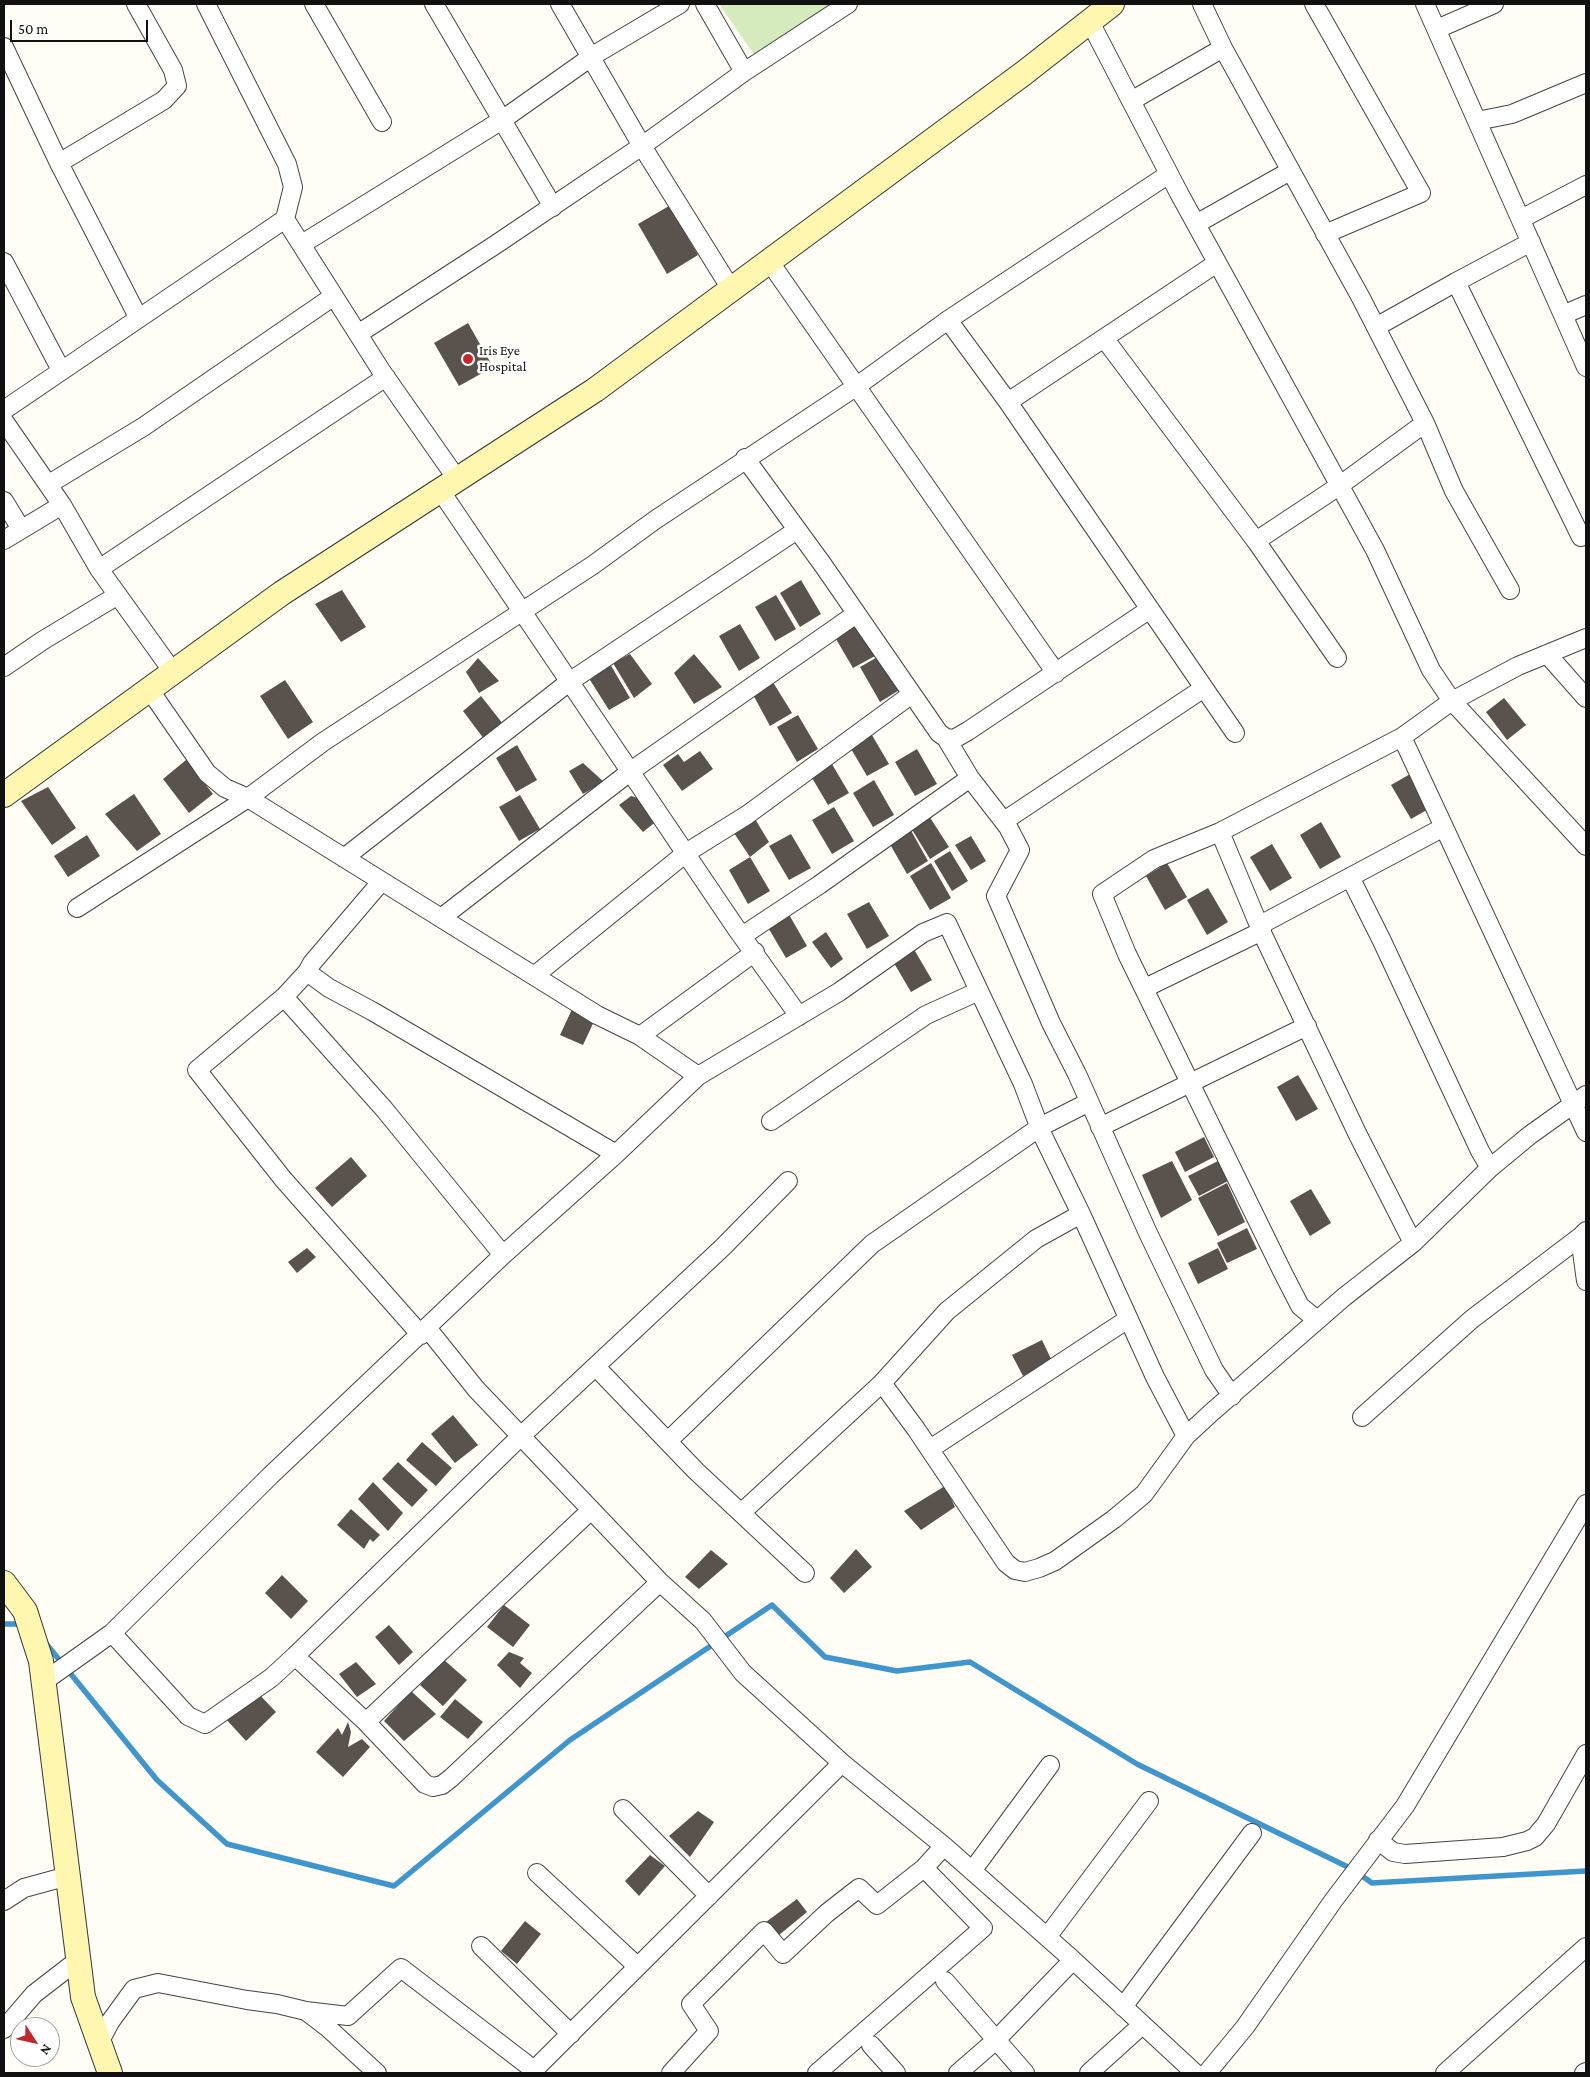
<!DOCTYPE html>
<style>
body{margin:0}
#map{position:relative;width:1590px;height:2077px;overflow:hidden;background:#fffdf5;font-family:"Crimson Pro",serif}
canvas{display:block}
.frame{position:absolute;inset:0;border:5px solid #111;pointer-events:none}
.north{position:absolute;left:10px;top:2017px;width:50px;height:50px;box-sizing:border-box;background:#fff;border:1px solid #a0a0a0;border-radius:50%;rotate:125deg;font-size:14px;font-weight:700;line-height:20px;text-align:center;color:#111}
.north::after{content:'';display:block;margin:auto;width:18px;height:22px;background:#c4262e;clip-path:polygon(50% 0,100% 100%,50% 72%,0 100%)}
.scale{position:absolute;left:10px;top:20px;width:138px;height:22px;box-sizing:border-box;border:2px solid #111;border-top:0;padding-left:6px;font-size:15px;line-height:18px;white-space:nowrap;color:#111;-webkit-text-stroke:4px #fff;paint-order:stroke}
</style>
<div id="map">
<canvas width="1590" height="2077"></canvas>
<div class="frame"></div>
<div class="north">N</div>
<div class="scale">50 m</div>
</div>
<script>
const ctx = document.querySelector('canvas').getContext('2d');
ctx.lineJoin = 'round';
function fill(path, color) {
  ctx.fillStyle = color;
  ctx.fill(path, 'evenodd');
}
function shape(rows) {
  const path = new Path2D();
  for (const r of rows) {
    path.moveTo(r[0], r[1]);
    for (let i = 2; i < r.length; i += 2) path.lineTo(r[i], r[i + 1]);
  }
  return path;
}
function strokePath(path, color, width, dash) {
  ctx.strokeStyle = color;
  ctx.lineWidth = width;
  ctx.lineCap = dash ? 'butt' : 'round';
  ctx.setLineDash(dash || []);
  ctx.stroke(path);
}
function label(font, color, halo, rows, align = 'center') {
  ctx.font = font + ' "Crimson Pro",serif';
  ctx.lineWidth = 5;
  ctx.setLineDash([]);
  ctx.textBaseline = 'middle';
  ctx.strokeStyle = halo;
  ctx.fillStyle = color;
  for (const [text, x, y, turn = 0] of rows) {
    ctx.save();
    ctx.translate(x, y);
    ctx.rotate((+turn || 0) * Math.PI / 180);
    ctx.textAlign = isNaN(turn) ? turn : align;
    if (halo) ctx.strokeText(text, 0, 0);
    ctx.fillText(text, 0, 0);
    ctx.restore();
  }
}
fill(shape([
 [719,4,832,4,755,56]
]), '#d5ebbd');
strokePath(shape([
 [4,1624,23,1624],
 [44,1641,157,1780,227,1844,394,1886,570,1740,772,1605,825,1657,897,1671,970,1662,1137,1764,1352,1869,1372,1883,1586,1871]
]), '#3f96cf', 5.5);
fill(shape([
 [669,206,698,255,667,274,638,224],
 [468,323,493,367,459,386,434,343],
 [801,580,821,614,800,627,780,593],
 [342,590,366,627,341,642,315,604],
 [776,595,796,629,775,641,755,607],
 [855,621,875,656,853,668,833,634],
 [740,624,760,658,739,671,719,636],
 [630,654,652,684,634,698,613,663],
 [694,654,722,687,694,704,674,673],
 [881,655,901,689,880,702,860,667],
 [478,658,499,681,479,693,466,672],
 [610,664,630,698,609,710,590,680],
 [771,679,792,713,770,726,751,691],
 [285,680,313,722,288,739,260,696],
 [481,696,503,724,484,739,463,711],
 [1504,698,1526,725,1507,740,1486,712],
 [798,715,818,749,797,762,777,727],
 [869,730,889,764,867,776,847,742],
 [517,745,537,780,516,792,496,758],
 [917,749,937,784,915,796,895,762],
 [700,751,713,769,682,791,663,765,678,754,684,762],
 [829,759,849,793,828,805,808,771],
 [186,760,213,794,189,813,163,779],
 [583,763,604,782,583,794,569,771],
 [1412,773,1432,807,1411,819,1391,785],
 [874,780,894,815,873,827,853,793],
 [48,787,76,828,52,845,21,801],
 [134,794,161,834,137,851,105,814],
 [520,795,540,829,519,841,499,807],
 [631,796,651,802,658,820,643,832,619,805],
 [834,807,854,841,832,854,812,820],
 [752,814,769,842,750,857,730,827],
 [929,816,949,847,930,859,911,828],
 [1321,822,1341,857,1320,869,1300,835],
 [909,827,928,861,907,874,887,839],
 [791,834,811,868,789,880,769,846],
 [87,835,100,856,68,877,54,856],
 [971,836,986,861,971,870,955,845],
 [1272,844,1292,878,1270,891,1250,857],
 [950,851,968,881,952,891,934,861],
 [750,857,770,891,748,904,729,870],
 [931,863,951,898,930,910,910,876],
 [1167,863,1187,897,1165,910,1146,876],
 [1208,888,1228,922,1207,935,1187,900],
 [869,902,889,936,867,949,847,914],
 [787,911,807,946,786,958,766,924],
 [826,932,843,959,831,968,812,942],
 [912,946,932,980,911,992,891,958],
 [574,1005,597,1015,583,1045,560,1035],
 [1298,1075,1318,1109,1296,1121,1277,1087],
 [1204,1137,1214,1157,1185,1172,1175,1152],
 [351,1157,367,1176,332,1207,315,1188],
 [1172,1161,1192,1200,1161,1218,1142,1175],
 [1218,1161,1228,1181,1199,1196,1188,1176],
 [1227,1183,1245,1222,1218,1236,1198,1198],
 [1311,1189,1331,1223,1310,1236,1290,1201],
 [1247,1228,1257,1249,1227,1263,1217,1243],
 [307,1248,316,1257,297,1273,288,1262],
 [1218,1248,1228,1269,1198,1284,1188,1263],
 [1042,1340,1052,1361,1023,1376,1012,1355],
 [453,1415,478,1445,455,1463,431,1434],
 [422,1442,452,1468,436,1486,406,1460],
 [398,1462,428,1490,412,1507,382,1479],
 [373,1482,403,1513,388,1531,358,1499],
 [945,1486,955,1507,921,1530,904,1511],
 [351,1509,380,1535,373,1542,370,1539,364,1549,337,1525],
 [856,1549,872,1567,844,1593,830,1578],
 [711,1550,728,1564,699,1589,685,1577],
 [282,1575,308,1601,291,1619,265,1593],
 [504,1605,530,1625,513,1647,487,1627],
 [389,1625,413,1652,399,1665,375,1637],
 [509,1652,524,1658,520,1663,532,1673,520,1688,497,1665],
 [443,1659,467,1680,443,1706,420,1685],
 [356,1662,376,1684,357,1697,339,1674],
 [255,1690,276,1712,246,1741,225,1718],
 [411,1691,436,1714,404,1741,384,1721],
 [455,1699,483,1722,468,1739,440,1717],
 [348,1722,351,1732,348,1747,362,1739,370,1747,343,1777,316,1752,338,1728,342,1735],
 [698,1811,714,1822,690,1857,669,1836],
 [650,1855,665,1866,639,1896,625,1881],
 [797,1899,807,1912,779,1935,766,1922],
 [525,1921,541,1934,517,1964,501,1951]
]), '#5a524d');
const street = shape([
 [206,4,287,164,293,187,285,219],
 [314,4,382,122],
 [434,4,553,207],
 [705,4,744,72],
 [1202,4,1223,48,1361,298,1425,423,1454,491,1510,590],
 [1314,4,1421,193,1325,234],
 [1425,4,1586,367],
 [1090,22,1180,195,1375,550,1431,670,1452,701,1518,666,1586,638],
 [1437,29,1494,4],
 [4,47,59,163,138,317],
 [1131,101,1223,48],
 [1477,121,1512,114,1586,83],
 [59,163,164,100,177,86,173,70,136,4],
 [1169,174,948,320,1008,402,1217,263],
 [1521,219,1586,185],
 [1196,224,1290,171],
 [302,244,502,120,594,55,680,4],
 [769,261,1056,673],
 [4,262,61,370],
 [1456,282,1531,242],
 [731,289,642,146,744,72,848,4],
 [1563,315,1586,305],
 [1376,327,1456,282,1581,537],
 [358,334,495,245,642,146,560,4],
 [1104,338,1256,541,1337,658],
 [4,410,285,219,382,372,457,479],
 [4,421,62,505,99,569,173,672],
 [745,458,823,565,939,733,946,738,954,739,968,731,1150,609],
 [49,484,143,427,334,296],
 [440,490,736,928,799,1016],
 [4,501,21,529],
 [4,540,62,505],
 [1256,541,1339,486,1425,423],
 [99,569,386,377],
 [1547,654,1586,698],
 [4,667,42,641,118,595],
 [1204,688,1235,733],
 [149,689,207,773,225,788,248,798,597,1015,640,1036,698,1076,839,992,923,933,947,923,1023,1084,1042,1134,1081,1214,1155,1377,1186,1436],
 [946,738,970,778,1008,827,1020,850,996,896,1051,1023,1077,1074,1148,1233,1214,1370,1232,1396],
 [1004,821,1204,688,1008,402],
 [1220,832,1263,935,1358,1135,1413,1243],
 [1586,846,1452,701,1402,737,1586,1132],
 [344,858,569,682,797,530],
 [1350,877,1382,941,1480,1151,1490,1168],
 [381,882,312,963,307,972,329,988,372,1011,616,1154],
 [77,908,248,798,323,742,593,565,655,520,857,386,948,320],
 [441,918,631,771,856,614],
 [1260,925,1444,827],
 [742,936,819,885,970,778],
 [307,972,284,997,384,1109,503,1255],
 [534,976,686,853,747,815,912,694],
 [1145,988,1262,931],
 [284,997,197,1070,283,1179,421,1335],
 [640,1036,755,952],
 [771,1121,926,1015,979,991],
 [1100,1127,1307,1026],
 [1586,1231,1580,1237,1586,1281],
 [1317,1320,1300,1306,1283,1273,1127,954,1102,894,1154,859,1220,832,1402,737],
 [428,1329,476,1389,660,1582,703,1621,743,1673,842,1763,944,1846,1073,1960,1195,2073],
 [596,1367,696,1471,741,1513,882,1383,947,1311,1036,1239,1081,1214],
 [882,1383,916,1429,1006,1563,1015,1570,1025,1572,1039,1568,1055,1561,1114,1519,1144,1494,1186,1436,1212,1412,1344,1297,1413,1243,1490,1168,1530,1135,1586,1095],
 [1362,1417,1472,1319,1580,1237],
 [668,1441,872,1244,1040,1127,1089,1102],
 [930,1449,1128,1319],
 [741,1513,805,1573],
 [112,1633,188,1716,205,1724,271,1678,295,1656,522,1435,723,1247,788,1181],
 [295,1656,366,1722,425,1784,433,1787,442,1785,451,1778,660,1582],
 [43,1682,112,1633,270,1476,503,1255,616,1154,698,1076],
 [366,1722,591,1510],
 [623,1809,709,1896],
 [1378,1840,1393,1852,1405,1854,1503,1847,1527,1841,1535,1837,1546,1824,1586,1754],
 [972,1871,1050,1765],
 [537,1873,637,1966],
 [4,1901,24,1888,68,1876],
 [1047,1937,1149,1801],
 [481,1946,571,2034],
 [945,1981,1025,2073],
 [1123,2007,1252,1833],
 [306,2011,348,2016,401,1968,534,2070,842,1763],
 [4,2029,34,1994,78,1960],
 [99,2043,110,2022,134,1989,158,1983,247,2000,277,2004,306,2011,327,2027,377,2073],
 [871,2045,896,2073],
 [671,2073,709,2031,691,2004,764,1931,783,1954,827,1913,859,1888,877,1905,924,1868,944,1846],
 [817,2073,983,1928,924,1868],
 [958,2073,996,2040,1073,1960],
 [1089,2073,1142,2025],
 [1207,2073,1245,2027,1333,1901,1405,1806,1586,1504],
 [1445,2073,1586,1947],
 [1584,2073,1586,2072]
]);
const secondary = shape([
 [4,795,282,593,595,390,1024,73,1112,4],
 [4,1583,25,1611,41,1661,83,1997,110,2073]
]);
strokePath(street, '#444', 20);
strokePath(secondary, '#333', 26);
strokePath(street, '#fff', 18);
strokePath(secondary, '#fff6b0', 24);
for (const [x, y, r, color] of [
 [468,359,6,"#c4262e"]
]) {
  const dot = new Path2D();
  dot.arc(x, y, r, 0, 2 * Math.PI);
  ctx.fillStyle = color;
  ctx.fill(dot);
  strokePath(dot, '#fff', 2);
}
label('14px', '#111', '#fff', [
 ["Iris Eye",479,351],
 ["Hospital",479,367]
], 'left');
</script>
